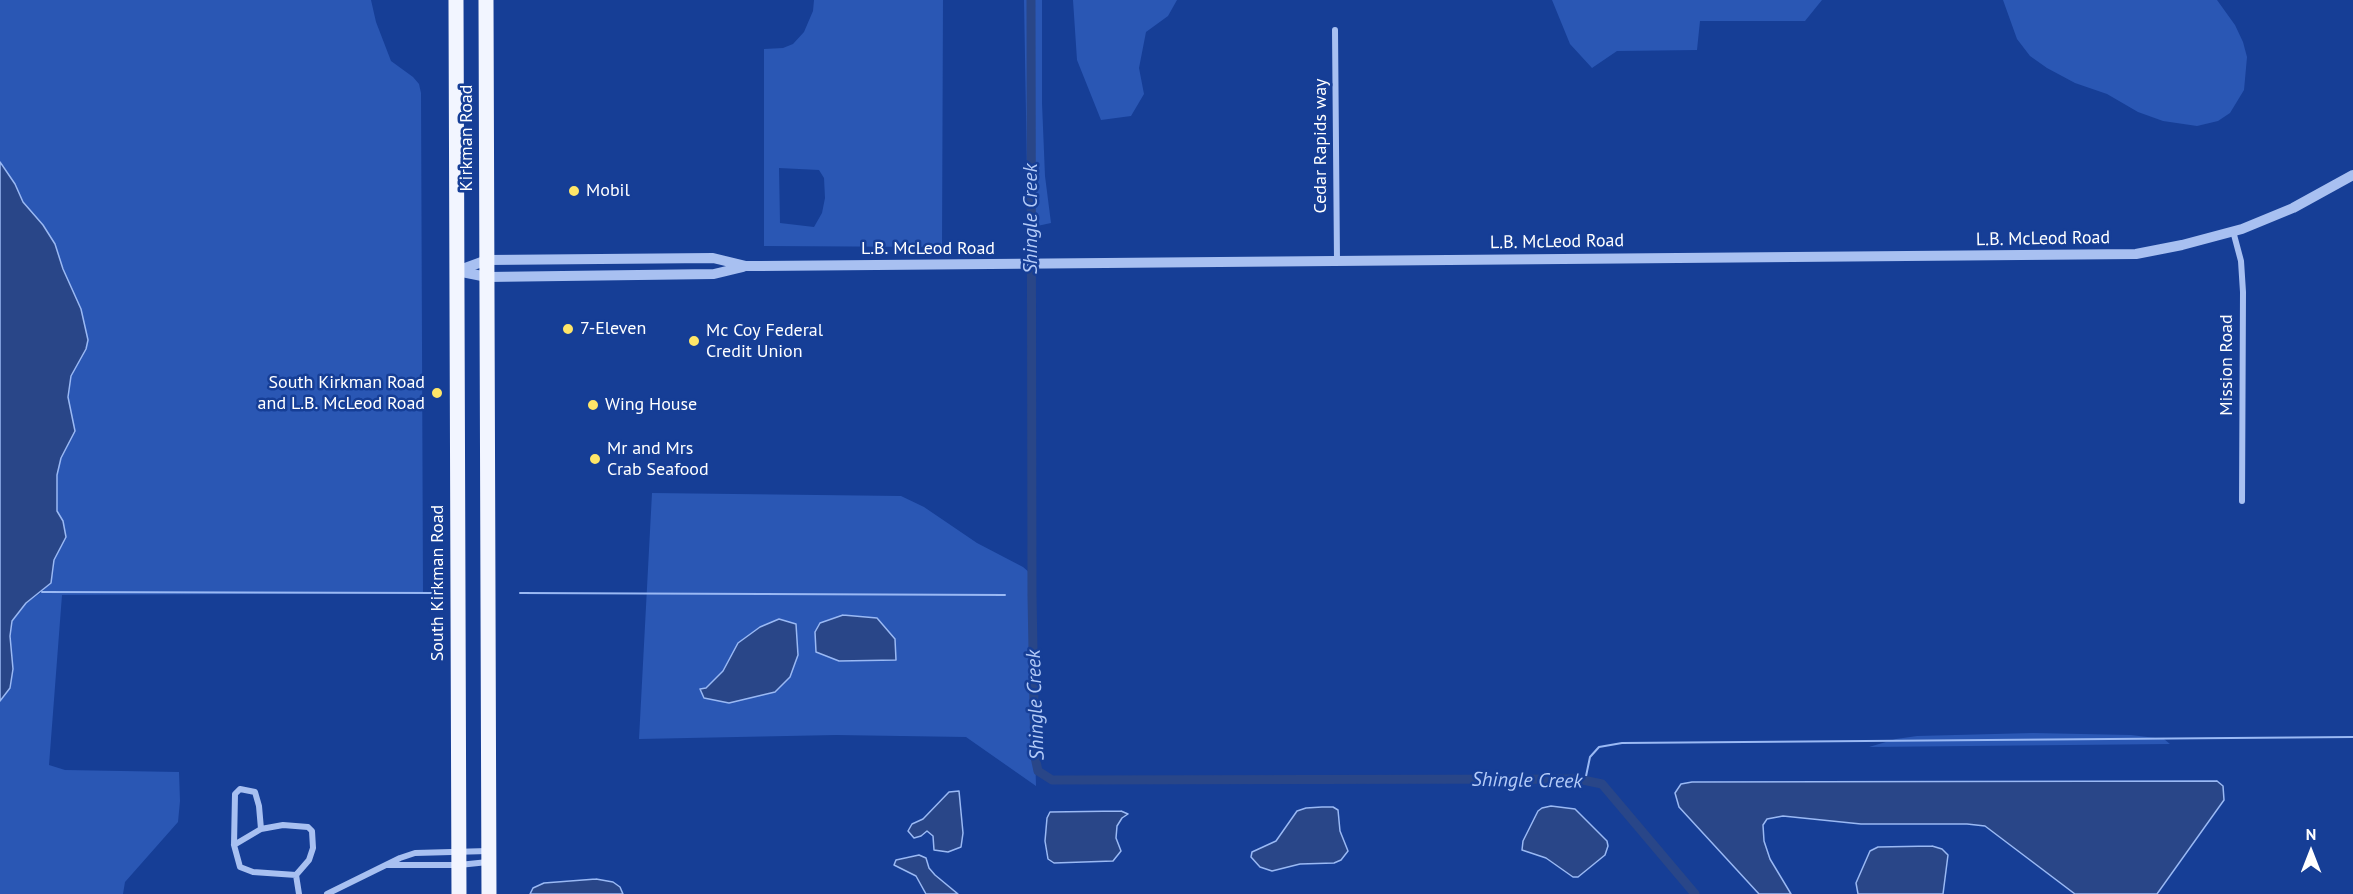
<!DOCTYPE html>
<style>
body{margin:0}
#map{position:relative;width:2353px;height:894px;overflow:hidden;background:#163e96;font-family:"PT Sans",sans-serif}
canvas{display:block}
.north{position:absolute;left:2281px;top:822px;width:60px;height:60px;-webkit-text-stroke:4px #163e96;paint-order:stroke;rotate:0deg;font-size:16px;font-weight:700;line-height:24px;text-align:center;color:#fff}
.north::after{content:'';display:block;margin:auto;width:21px;height:27px;background:#fff;clip-path:polygon(50% 0,100% 100%,50% 72%,0 100%)}
</style>
<div id="map">
<canvas width="2353" height="894"></canvas>
<div class="north">N</div>
</div>
<script>
const ctx = document.querySelector('canvas').getContext('2d');
ctx.lineJoin = 'round';
function fill(path, color) {
  ctx.fillStyle = color;
  ctx.fill(path, 'evenodd');
}
function shape(rows) {
  const path = new Path2D();
  for (const r of rows) {
    path.moveTo(r[0], r[1]);
    for (let i = 2; i < r.length; i += 2) path.lineTo(r[i], r[i + 1]);
  }
  return path;
}
function strokePath(path, color, width, dash) {
  ctx.strokeStyle = color;
  ctx.lineWidth = width;
  ctx.lineCap = dash ? 'butt' : 'round';
  ctx.setLineDash(dash || []);
  ctx.stroke(path);
}
function label(font, color, halo, rows, align = 'center') {
  ctx.font = font + ' "PT Sans",sans-serif';
  ctx.lineWidth = 5;
  ctx.setLineDash([]);
  ctx.textBaseline = 'middle';
  ctx.strokeStyle = halo;
  ctx.fillStyle = color;
  for (const [text, x, y, turn = 0] of rows) {
    ctx.save();
    ctx.translate(x, y);
    ctx.rotate((+turn || 0) * Math.PI / 180);
    ctx.textAlign = isNaN(turn) ? turn : align;
    if (halo) ctx.strokeText(text, 0, 0);
    ctx.fillText(text, 0, 0);
    ctx.restore();
  }
}
fill(shape([
 [0,0,371,0,376,22,391,61,413,77,419,84,421,93,423,593,62,595,49,765,65,770,179,772,180,801,178,822,125,882,123,894,0,894,0,701,10,688,13,669,10,636,12,621,26,603,42,592,53,574,54,560,66,537,63,521,57,511,57,475,61,458,75,431,68,397,71,376,86,349,55,244,43,225,23,202,15,184,0,162],
 [814,0,943,0,942,247,764,246,764,49,783,48,793,44,804,32,813,11],
 [779,168,819,170,824,178,825,198,822,213,814,227,780,223],
 [1024,0,1042,0,1042,103,1045,176,1051,223,1028,228],
 [1073,0,1177,0,1168,16,1146,32,1139,68,1144,94,1131,116,1101,120,1077,60],
 [1552,0,1822,0,1805,21,1700,21,1697,50,1617,51,1592,68,1570,44],
 [2003,0,2217,0,2235,25,2243,42,2247,57,2244,90,2230,113,2218,121,2197,126,2163,121,2138,112,2107,94,2075,83,2047,68,2030,56,2017,39],
 [652,493,901,496,924,507,977,543,1023,567,1030,573,1036,786,966,737,836,735,639,739],
 [2033,733,2131,735,2164,739,2170,744,1869,747,1896,739,1917,736]
]), '#2a57b4');
const water = shape([
 [0,162,15,184,23,202,43,225,55,244,63,269,81,309,88,340,86,349,71,376,68,397,75,431,61,458,57,475,57,511,63,521,66,537,54,560,51,583,26,603,12,621,10,636,13,669,10,688,0,701,0,162],
 [843,615,877,618,895,639,896,660,839,661,816,652,815,632,820,623,843,615],
 [779,619,796,624,798,655,790,677,775,692,729,703,704,698,700,689,706,688,723,671,738,643,760,627,779,619],
 [2217,781,2223,786,2224,800,2157,894,2075,894,1985,826,1967,824,1861,824,1783,816,1767,819,1763,825,1764,841,1770,859,1791,894,1759,894,1679,807,1675,793,1681,784,1692,782,2217,781],
 [959,791,963,833,961,847,948,852,934,850,933,836,927,831,921,836,914,838,908,831,912,824,923,819,949,792,959,791],
 [1551,806,1575,809,1607,841,1608,846,1605,855,1578,877,1573,877,1546,858,1522,850,1523,841,1538,811,1542,808,1551,806],
 [1322,807,1333,807,1338,810,1340,831,1348,851,1341,860,1334,863,1300,864,1272,871,1260,867,1251,857,1252,852,1276,841,1297,811,1306,808,1322,807],
 [1121,811,1128,814,1122,818,1117,826,1116,838,1121,851,1113,861,1054,863,1048,859,1045,841,1047,818,1050,812,1121,811],
 [1932,846,1942,849,1948,855,1943,894,1858,894,1856,883,1870,851,1878,847,1932,846],
 [919,855,926,858,929,868,935,875,958,894,926,894,916,876,894,865,896,860,919,855],
 [596,879,613,882,620,887,623,894,530,894,533,888,544,883,596,879]
]);
fill(water, '#294688');
strokePath(water, '#9ab9f4', 1.5);
strokePath(shape([
 [42,592,437,593],
 [520,593,1005,595],
 [1585,781,1590,757,1599,747,1622,743,2353,737]
]), '#9ab9f4', 2);
strokePath(shape([
 [1031,0,1032,596,1035,757,1038,771,1052,780,1578,779,1602,784,1695,894]
]), '#294688', 9);
strokePath(shape([
 [1335,30,1337,261],
 [2233,231,2241,261,2243,292,2242,501],
 [261,829,259,806,255,792,240,789,235,794,234,845,240,867,253,872,296,875,299,894],
 [234,845,261,829,283,825,308,827,312,831,313,848,309,860,296,875],
 [388,865,459,865,488,862],
 [327,894,400,858,415,853,488,851]
]), '#a8c0f1', 6);
strokePath(shape([
 [457,271,487,260,713,258,746,266,761,266,2136,254,2182,245,2242,229,2293,208,2353,175],
 [457,271,487,277,714,274,743,267]
]), '#a8c0f1', 10);
strokePath(shape([
 [456,0,459,894],
 [486,0,489,894]
]), '#f2f5ff', 15);
for (const [x, y, r, color] of [
 [574,191,6,"#ffe668"],
 [568,329,6,"#ffe668"],
 [694,341,6,"#ffe668"],
 [437,393,6,"#ffe668"],
 [593,405,6,"#ffe668"],
 [595,459,6,"#ffe668"]
]) {
  const dot = new Path2D();
  dot.arc(x, y, r, 0, 2 * Math.PI);
  ctx.fillStyle = color;
  ctx.fill(dot);
  strokePath(dot, '#163e96', 2);
}
label('18px', '#fff', '#163e96', [
 ["Kirkman Road",467,138,-90],
 ["Cedar Rapids way",1321,146,-90],
 ["L.B. McLeod Road",2043,239,-1],
 ["L.B. McLeod Road",1557,242,-1],
 ["L.B. McLeod Road",928,249],
 ["Mission Road",2227,365,-90],
 ["South Kirkman Road",438,583,-90]
]);
label('18px', '#fff', '#163e96', [
 ["Mobil",586,191],
 ["7-Eleven",580,329],
 ["Mc Coy Federal",706,331],
 ["Credit Union",706,352],
 ["South Kirkman Road",425,383,"right"],
 ["and L.B. McLeod Road",425,404,"right"],
 ["Wing House",605,405],
 ["Mr and Mrs",607,449],
 ["Crab Seafood",607,470]
], 'left');
label('italic 20px', '#b4cbf8', '#163e96', [
 ["Shingle Creek",1031,219,-90],
 ["Shingle Creek",1036,705,-92],
 ["Shingle Creek",1527,781,1]
]);
</script>
